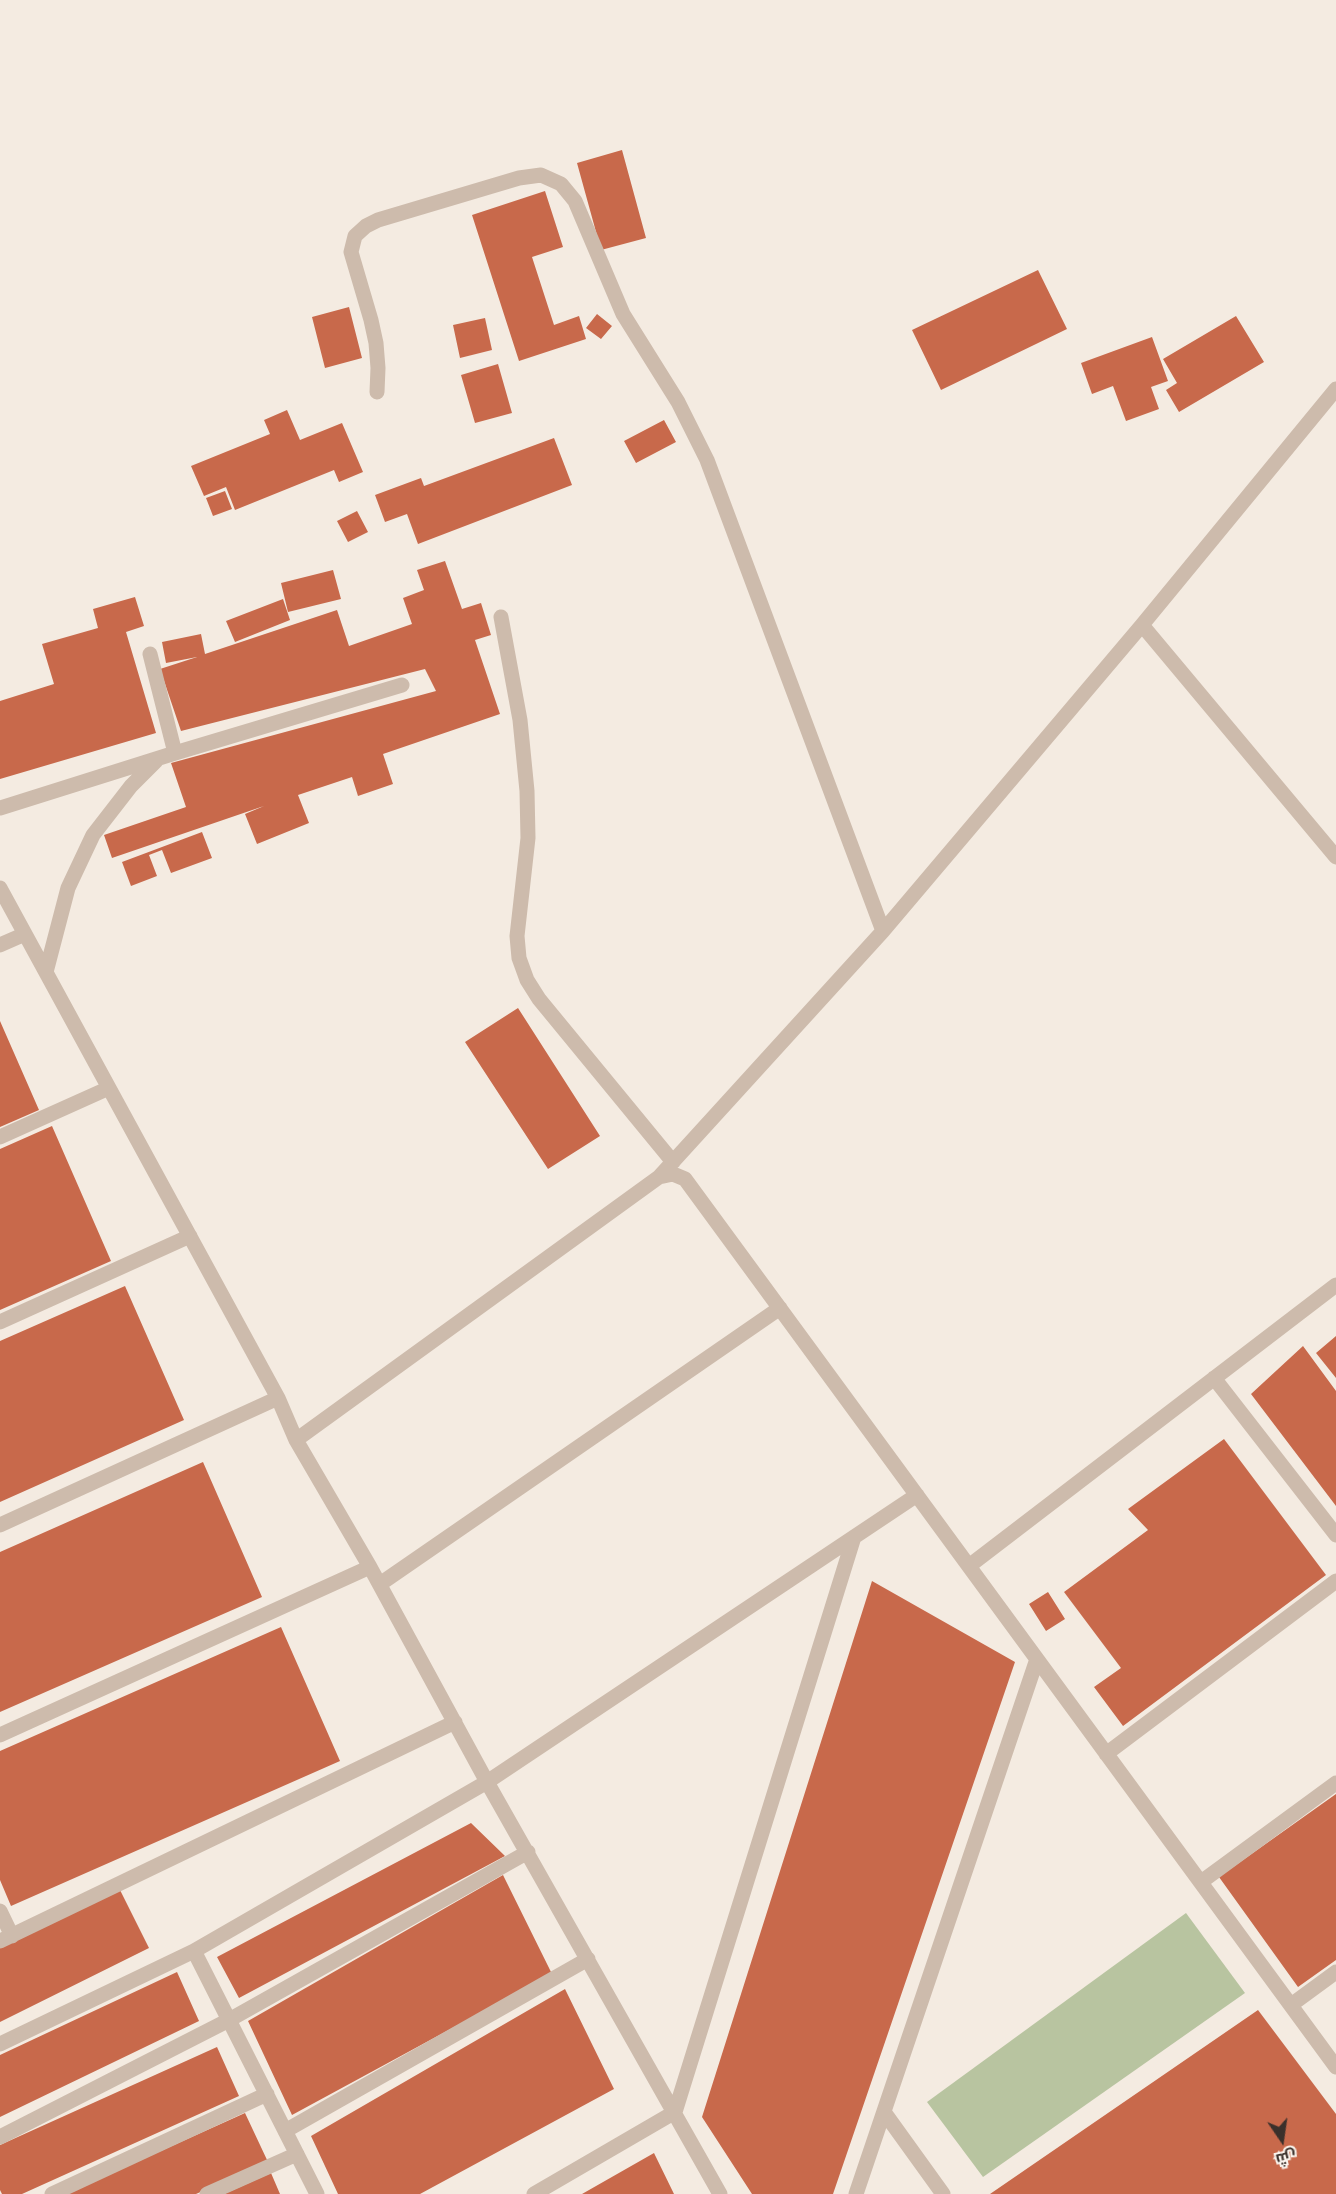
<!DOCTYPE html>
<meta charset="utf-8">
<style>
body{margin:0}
#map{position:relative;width:1336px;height:2194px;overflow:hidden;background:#f4ebe1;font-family:"Public Sans",Cairo,sans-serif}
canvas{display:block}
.north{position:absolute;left:1252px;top:2110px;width:60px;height:60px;-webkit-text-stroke:4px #fbf5ee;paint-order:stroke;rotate:167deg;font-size:16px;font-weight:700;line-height:24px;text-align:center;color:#3b302b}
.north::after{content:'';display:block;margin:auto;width:21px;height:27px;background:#3b302b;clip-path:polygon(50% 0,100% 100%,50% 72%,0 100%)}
</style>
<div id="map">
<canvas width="1336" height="2194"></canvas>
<div class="north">ش</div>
</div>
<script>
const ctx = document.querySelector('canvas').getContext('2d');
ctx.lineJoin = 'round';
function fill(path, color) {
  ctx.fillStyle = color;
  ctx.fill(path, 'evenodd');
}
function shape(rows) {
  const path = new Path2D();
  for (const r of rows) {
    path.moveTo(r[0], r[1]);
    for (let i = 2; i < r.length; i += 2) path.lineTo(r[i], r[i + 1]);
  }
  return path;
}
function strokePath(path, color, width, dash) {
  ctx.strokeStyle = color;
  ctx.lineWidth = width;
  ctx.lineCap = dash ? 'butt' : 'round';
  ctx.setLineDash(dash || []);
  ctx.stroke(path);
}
fill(shape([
 [1186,1913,1245,1993,983,2177,927,2102]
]), '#b8c4a0');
fill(shape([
 [622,150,646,238,601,250,577,163],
 [545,191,563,247,532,257,554,325,579,316,586,339,519,361,472,215],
 [1038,270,1067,329,941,390,912,330],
 [349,307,362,358,325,368,312,317],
 [597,314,612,326,601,339,586,328],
 [1236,316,1264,362,1179,412,1166,390,1177,383,1163,359],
 [485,318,492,350,460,358,453,325],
 [1152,337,1168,381,1151,387,1159,409,1126,421,1113,386,1092,394,1081,363],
 [498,364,512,413,475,423,461,375],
 [287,410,300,440,342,423,363,472,339,482,334,470,235,510,226,487,204,496,191,466,270,434,264,420],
 [664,420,676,442,636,463,624,441],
 [554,438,572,485,418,544,407,514,385,522,375,495,421,478,424,486],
 [225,491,232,509,213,516,206,498],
 [357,511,368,532,348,542,337,521],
 [445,561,462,609,481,603,491,635,475,640,500,714,383,754,393,784,358,796,352,777,298,795,309,823,257,844,245,814,264,806,112,858,104,835,186,807,171,763,436,691,425,669,181,731,160,669,197,657,166,663,162,642,201,634,205,654,337,610,349,646,412,624,403,598,424,590,417,570],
 [333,570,341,599,288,612,281,583],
 [135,597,144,626,126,632,156,733,0,779,0,701,54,684,42,644,98,628,93,609],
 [283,599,290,620,235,642,226,621],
 [202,832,212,858,171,873,162,850,149,855,157,876,131,886,122,862],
 [518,1008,600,1136,548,1169,465,1042],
 [0,1021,39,1110,0,1127],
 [52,1126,111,1261,0,1310,0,1149],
 [125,1286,184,1420,0,1502,0,1341],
 [1336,1336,1336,1378,1316,1353],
 [1303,1346,1336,1391,1336,1506,1251,1394],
 [1224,1439,1326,1575,1123,1726,1094,1687,1121,1668,1064,1592,1148,1530,1128,1509],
 [203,1462,262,1597,0,1712,0,1552],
 [872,1581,1015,1662,833,2194,752,2194,702,2117],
 [1048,1592,1065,1619,1046,1631,1029,1604],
 [281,1627,340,1761,11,1906,0,1880,0,1751],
 [1336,1794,1336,1960,1298,1987,1219,1877],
 [471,1823,505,1856,239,1998,217,1957],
 [503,1875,552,1974,292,2115,248,2021],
 [119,1888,149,1948,0,2022,0,1946],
 [177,1972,199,2021,0,2117,0,2055],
 [565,1989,614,2089,420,2194,338,2194,311,2136],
 [1258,2010,1336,2114,1336,2194,990,2194],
 [217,2047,239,2096,22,2194,2,2194,0,2190,0,2145],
 [245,2113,268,2162,196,2194,65,2194],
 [654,2153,674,2194,582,2194],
 [271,2173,280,2194,224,2194]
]), '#c8694b');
strokePath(shape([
 [377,392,378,368,376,343,371,320,351,252,355,236,366,226,378,220,519,178,541,175,561,184,575,201,623,314,678,402,707,460,883,931],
 [501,617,520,720,527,791,528,838,517,936,519,958,527,980,539,999,673,1162],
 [1142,625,1336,857],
 [150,654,175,753],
 [0,808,175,753,402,685],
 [0,888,278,1398,296,1440,370,1567,487,1782,720,2194],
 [0,945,25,934],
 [46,972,68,888,93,835,131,786,156,761],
 [0,1137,109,1088],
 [659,1177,883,931,1142,625,1336,389],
 [0,1322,190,1236],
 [1214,1378,1336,1535],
 [296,1440,659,1177,673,1174,685,1179,1336,2067],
 [0,1525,278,1398],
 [969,1566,1336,1285],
 [380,1584,780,1308],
 [0,1735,370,1567],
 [1106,1754,1336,1581],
 [1201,1882,1336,1783],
 [0,1911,12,1936],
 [0,1941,455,1722],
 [194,1951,317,2194],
 [1291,2005,1336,1972],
 [0,2044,194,1951,487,1782,917,1495],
 [884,2112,943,2194],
 [285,2131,588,1959],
 [0,2137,229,2020,528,1852],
 [52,2194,267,2094],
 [207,2194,297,2154],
 [534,2194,675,2112,854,1537],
 [856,2194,1037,1659]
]), '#cdbbac', 15);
</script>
